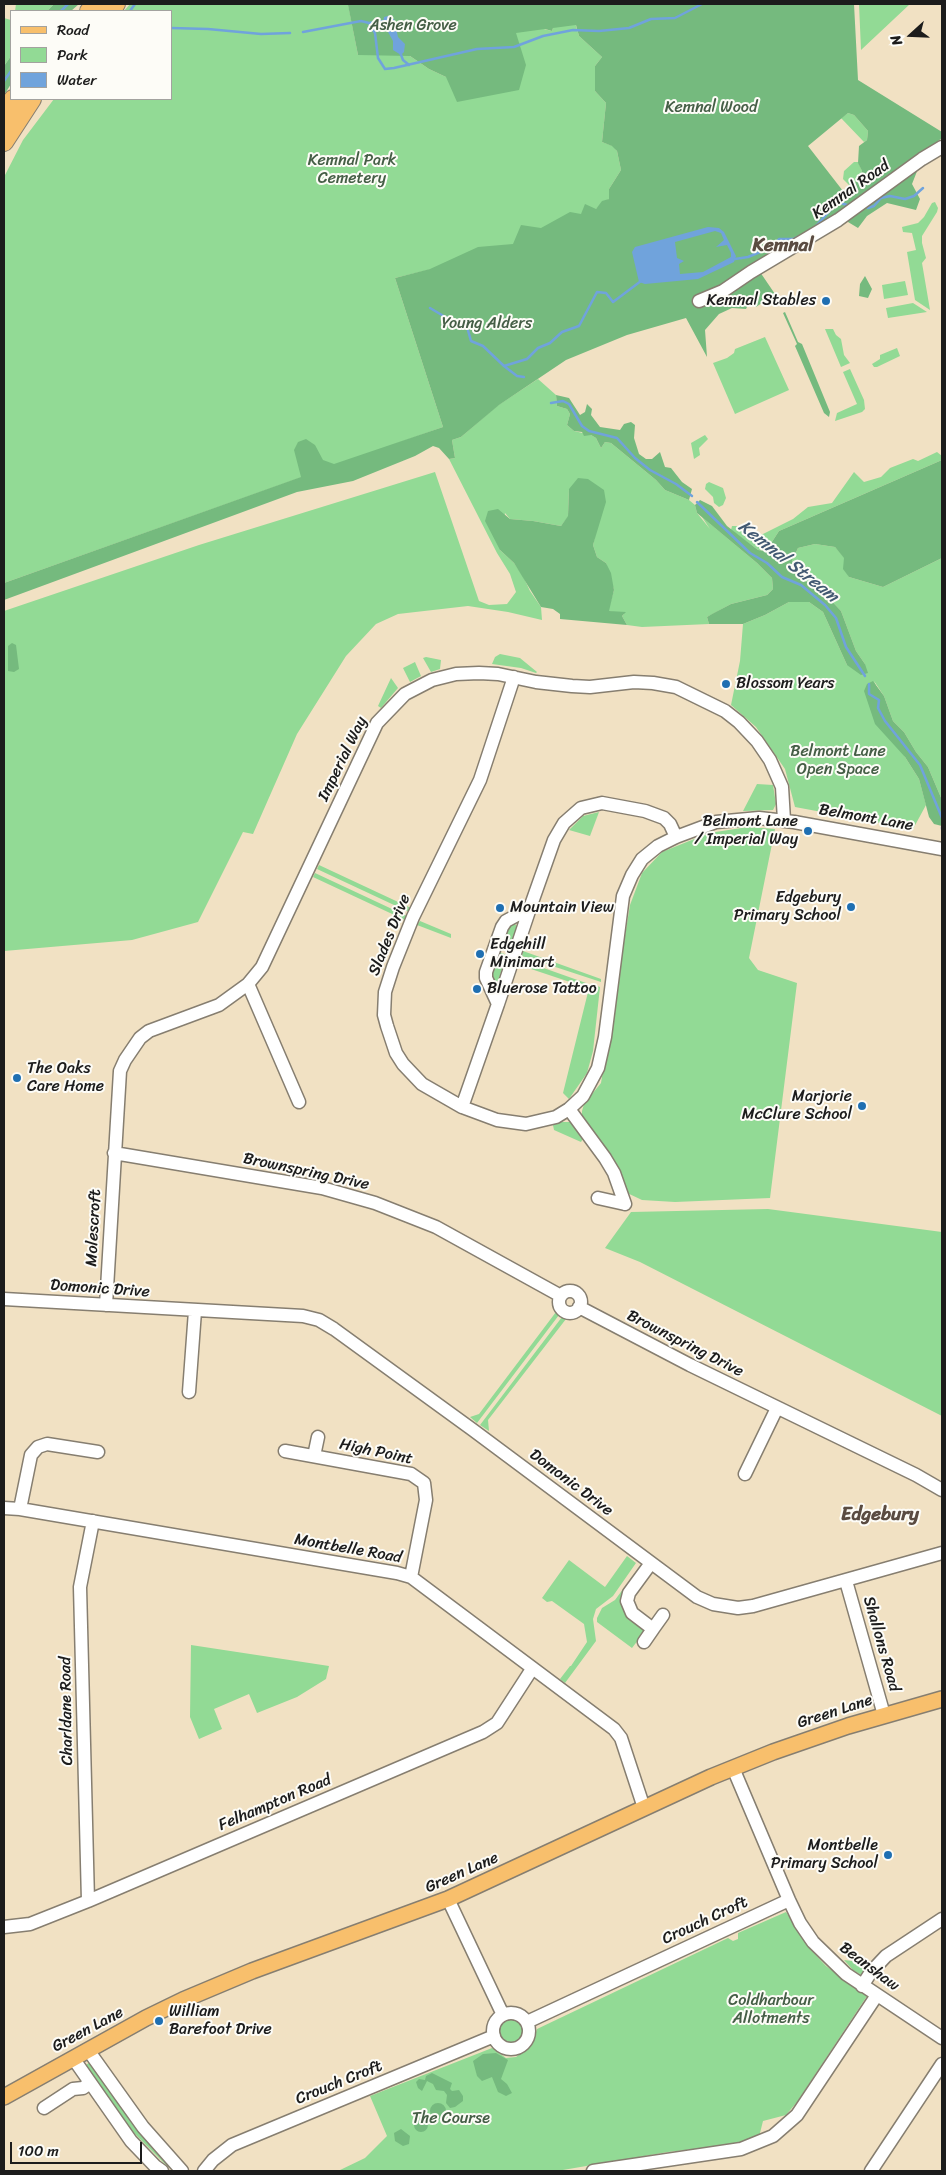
<!DOCTYPE html>
<style>
body{margin:0}
#map{position:relative;width:946px;height:2175px;overflow:hidden;background:#f1e1c3;font-family:Sriracha,sans-serif}
canvas{display:block}
.frame{position:absolute;inset:0;border:5px solid #1c1c1c;pointer-events:none}
.legend{position:absolute;left:10px;top:10px;width:162px;height:90px;box-sizing:border-box;background:#fdfcf7;border:1px solid #a3a29f;margin:0;padding:6px 9px;list-style:none;font-size:15px;color:#1c1c1c}
.legend li{display:flex;align-items:center;gap:10px;height:25px}
.legend b{width:25px;border:1px solid #a3a29f}
.north{position:absolute;left:886px;top:10px;width:50px;height:50px;-webkit-text-stroke:4px #fdfcf7;paint-order:stroke;rotate:250deg;font-size:14px;font-weight:700;line-height:20px;text-align:center;color:#1c1c1c}
.north::after{content:'';display:block;margin:auto;width:18px;height:22px;background:#1c1c1c;clip-path:polygon(50% 0,100% 100%,50% 72%,0 100%)}
.scale{position:absolute;left:10px;top:2142px;width:132px;height:22px;box-sizing:border-box;border:2px solid #1c1c1c;border-top:0;padding-left:6px;font-size:15px;line-height:18px;white-space:nowrap;color:#1c1c1c;-webkit-text-stroke:4px #fdfcf7;paint-order:stroke}
</style>
<div id="map">
<canvas width="946" height="2175"></canvas>
<div class="frame"></div>
<ul class="legend">
<li><b style="height:6px;background:#f8bf6c"></b>Road</li>
<li><b style="height:14px;background:#92da95"></b>Park</li>
<li><b style="height:14px;background:#70a3dc"></b>Water</li>
</ul>
<div class="north">N</div>
<div class="scale">100 m</div>
</div>
<script>
const ctx = document.querySelector('canvas').getContext('2d');
ctx.lineJoin = 'round';
function fill(path, color) {
  ctx.fillStyle = color;
  ctx.fill(path, 'evenodd');
}
function shape(rows) {
  const path = new Path2D();
  for (const r of rows) {
    if (r.length === 3) {
      path.moveTo(r[0] + r[2], r[1]);
      path.arc(r[0], r[1], r[2], 0, 2 * Math.PI);
      continue;
    }
    path.moveTo(r[0], r[1]);
    for (let i = 2; i < r.length; i += 2) path.lineTo(r[i], r[i + 1]);
  }
  return path;
}
function strokePath(path, color, width, dash) {
  ctx.strokeStyle = color;
  ctx.lineWidth = width;
  ctx.lineCap = dash ? 'butt' : 'round';
  ctx.setLineDash(dash || []);
  ctx.stroke(path);
}
function label(font, color, halo, rows, align = 'center') {
  ctx.font = font + ' Sriracha,sans-serif';
  ctx.lineWidth = 4;
  ctx.setLineDash([]);
  ctx.textBaseline = 'middle';
  ctx.strokeStyle = halo;
  ctx.fillStyle = color;
  for (const [text, x, y, turn = 0] of rows) {
    ctx.save();
    ctx.translate(x, y);
    ctx.rotate((+turn || 0) * Math.PI / 180);
    ctx.textAlign = isNaN(turn) ? turn : align;
    if (halo) ctx.strokeText(text, 0, 0);
    ctx.fillText(text, 0, 0);
    ctx.restore();
  }
}
fill(shape([
 [16,4,54,4,47,11,15,11],
 [130,4,348,4,358,55,407,54,429,69,446,77,512,21,552,31,557,16,574,19,579,36,602,57,595,66,595,91,606,103,602,142,613,146,617,151,621,170,609,189,609,199,596,209,581,214,498,253,395,278,443,427,4,583,4,177,23,140,54,99,171,99,171,11,124,11],
 [859,4,910,4,861,50],
 [4,18,11,20,11,56,4,66],
 [848,113,854,115,868,131,867,140,864,142,841,118],
 [854,162,858,162,862,171,858,180,850,186,843,179,844,171],
 [935,202,938,208,937,212,922,236,922,243,926,258,922,263,930,310,915,300,907,252,916,250,912,233,903,232,902,227,918,223,924,217,932,203],
 [905,281,908,295,884,299,882,285],
 [913,303,927,312,888,318,886,308],
 [825,329,833,329,836,335,841,339,844,355,850,363,841,367],
 [765,337,789,390,735,414,713,363,727,358,734,353,735,349],
 [897,348,900,356,877,367,874,367,872,364,880,359,880,355],
 [850,369,864,400,865,409,862,412,835,421,837,413,857,404,843,372],
 [538,379,556,395,557,406,567,409,570,414,567,425,574,431,591,435,596,438,601,448,605,442,611,443,656,480,665,490,689,500,695,505,697,513,710,529,702,517,757,563,772,578,773,589,767,595,731,604,707,617,709,624,642,627,627,625,622,616,624,614,608,611,614,590,606,563,597,557,593,545,598,524,569,489,568,517,561,526,533,521,510,519,505,513,500,550,514,563,523,576,530,591,541,607,542,620,508,612,468,606,398,614,376,624,346,656,297,734,253,834,243,832,198,922,132,940,4,951,4,611,199,545,435,472,479,601,489,605,507,604,516,592,510,574,497,553,449,459,455,458,452,440,461,437,497,406],
 [705,435,708,439,699,448,700,455,694,459,691,443],
 [937,452,942,456,942,460,779,531,766,551,758,550,731,530,732,526,739,526,753,539,793,519,808,507,832,503,854,472,864,482,881,477,890,468,913,459,918,461],
 [709,482,723,488,726,498,723,505,719,507,714,503,713,497,705,489,706,484],
 [815,544,835,547,845,558,849,577,883,587,942,558,942,800,928,767,916,752,904,732,893,721,884,696,874,681,905,757,919,779,926,805,913,829,795,807,785,769,756,727,731,705,740,661,743,624,765,615,789,602,809,602,823,612,847,665,865,664,856,651,841,611,827,596,796,574,792,561,798,548],
 [500,654,520,658,537,672,536,673,521,668,492,664,495,657],
 [426,657,441,660,440,669,431,672,423,658],
 [415,662,421,676,410,682,403,668],
 [391,678,398,688,381,708,378,706],
 [757,784,773,785,776,804,773,810,743,811],
 [599,812,590,836,569,830,583,816],
 [748,827,775,829,749,958,758,970,797,983,770,1198,675,1202,642,1200,623,1191,582,1120,582,1111,584,1104,601,1083,630,905,642,873,662,852,709,833],
 [319,865,411,908,409,912,317,869],
 [315,873,407,916,405,920,313,877],
 [420,921,451,934,451,938,417,925],
 [514,923,517,926,508,952,498,948,504,930],
 [497,951,507,955,498,981,495,982,491,978],
 [523,951,601,979,601,982,522,956],
 [521,960,586,983,585,987,519,965],
 [590,984,600,987,593,1051,587,1073,569,1099,563,1093],
 [560,1122,570,1122,577,1125,585,1135,581,1142,554,1130,553,1125],
 [768,1209,942,1232,942,1416,640,1262,605,1248,631,1212],
 [556,1312,559,1315,477,1423,470,1417,479,1414],
 [562,1317,566,1319,488,1420,489,1431,480,1425],
 [627,1556,636,1563,613,1596,596,1609,593,1619,596,1641,565,1683,560,1679,570,1666,571,1666,587,1642,584,1624,552,1601,547,1602,542,1598,569,1560,605,1587],
 [640,1566,643,1568,625,1593,645,1631,632,1648,597,1622,597,1618,602,1608,615,1600],
 [191,1645,329,1666,326,1679,297,1697,257,1713,249,1694,214,1709,222,1729,199,1739,190,1717],
 [786,1912,812,1951,826,1966,867,1996,797,2102,786,2115,763,2121,759,2137,739,2144,668,2152,557,2171,338,2171,365,2158,387,2136,370,2096,492,2048,506,2058,516,2057,532,2045,537,2029,728,1938,733,1941,738,1939,738,1933],
 [844,1960,870,1963,872,1964,863,1976,853,1970],
 [511,2031,12],
 [90,2062,135,2127,154,2150,177,2171,173,2171,165,2164,129,2128,86,2065]
]), '#92da95');
fill(shape([
 [54,4,79,4,71,11,47,11],
 [349,4,854,4,858,80,942,132,942,138,925,151,912,184,920,199,916,210,887,203,867,216,858,228,838,216,760,272,775,294,756,307,750,301,746,309,732,308,719,314,705,330,707,357,686,318,627,335,566,360,499,405,461,437,452,440,455,458,449,459,439,448,433,446,415,456,353,481,297,492,4,600,4,583,301,477,294,450,298,442,306,439,315,445,323,460,334,464,443,427,395,278,430,269,478,247,513,244,521,225,541,228,570,212,581,214,585,204,596,209,602,201,609,199,609,189,621,170,617,151,612,146,602,142,606,103,595,91,595,66,602,57,579,36,576,25,553,28,552,31,545,29,516,33,526,65,519,90,457,102,446,77,429,69,410,56,358,55,348,5],
 [848,113,854,115,868,131,867,140,859,146,858,163,862,171,858,180,843,191,808,146],
 [11,56,11,84,4,95,4,66],
 [865,276,872,289,868,298,859,296,860,284],
 [785,312,798,342,802,344,830,412,829,417,824,413,795,346,797,344,783,313],
 [556,395,569,398,580,415,585,412,587,404,592,409,591,415,600,427,620,430,624,424,631,422,635,425,634,438,639,454,646,459,652,459,660,452,665,467,671,468,682,482,692,489,689,500,665,490,656,480,611,443,605,442,601,448,596,438,591,435,584,436,582,432,574,431,567,425,570,414,567,409,557,406],
 [942,460,942,558,883,587,849,577,843,569,844,558,835,547,815,544,798,548,792,561,796,574,827,596,841,611,856,651,865,664,868,673,861,675,847,665,823,612,809,602,789,602,765,615,743,624,709,624,707,617,712,614,731,604,767,595,773,589,772,578,757,563,697,513,695,505,700,500,712,506,727,526,758,550,766,551,779,531],
 [578,478,588,479,604,490,606,502,593,545,597,557,606,563,611,573,614,590,609,611,626,612,622,616,627,625,560,619,560,614,553,609,541,607,514,563,500,550,485,521,488,511,498,509,510,519,533,521,561,526,568,516,569,489],
 [12,643,16,645,19,669,14,672,8,671,8,646],
 [873,681,884,696,893,721,904,732,916,752,928,767,942,800,942,826,934,824,929,817,919,779,905,757,875,724,864,691,867,684],
 [496,2053,508,2060,501,2079,507,2084,512,2093,506,2096,498,2092,492,2077,482,2081,477,2076,473,2061,483,2054],
 [432,2073,452,2083,450,2089,452,2091,459,2090,463,2096,463,2101,455,2107,450,2108,446,2103,447,2095,444,2091,436,2090,433,2084,427,2081,422,2091,418,2088,416,2082,419,2079,425,2080,426,2076],
 [438,2111,8],
 [421,2125,7],
 [401,2129,410,2136,409,2144,403,2146,395,2141,394,2133]
]), '#75ba7e');
fill(shape([
 [388,16,394,19,398,37,405,44,404,52,401,55,393,50,393,41,383,23,384,17],
 [708,227,719,228,724,232,736,256,734,262,698,279,645,284,639,282,632,252,635,247],
 [715,231,721,233,724,240,716,247,727,245,731,253,731,257,703,272,680,274,679,264,684,261,677,258,675,242]
]), '#70a3dc');
strokePath(shape([
 [61,11,68,4],
 [130,11,135,4],
 [369,23,385,21],
 [171,28,208,29,261,34,290,33],
 [303,32,361,21,369,23,375,33,378,58,385,69,394,68,477,49,514,47,543,36,573,30,599,31,629,28,651,19,675,18,702,4],
 [400,52,403,60,409,65],
 [4,81,11,71],
 [868,208,874,206,881,198,890,196,905,199,914,196,923,188],
 [816,226,835,205,841,203,847,205],
 [735,259,748,257,772,247,779,239,793,239,798,237],
 [430,308,457,324,467,327,471,341,483,346,504,366,527,359,538,348,550,343,562,332,579,326,597,292,606,293,613,302,641,281],
 [504,366,517,376,524,377],
 [551,403,563,401,569,404,582,426,589,431,617,438,635,458,650,470,676,484,692,496],
 [697,502,750,553,767,563,782,577,801,585,825,605,836,618,846,647,865,676],
 [869,684,869,694,879,700,878,708,885,721,920,765,942,818],
 [942,827,942,829]
]), '#70a3dc', 2.5);
const minor = shape([
 [699,301,723,291,751,272,838,220,922,159,942,147],
 [514,677,480,780,413,917,393,967,385,992,384,1015,387,1026,396,1053,403,1064,422,1084,462,1107,497,1120,526,1124,556,1117,569,1109,583,1096,598,1068,605,1037,623,896,632,875,642,859,658,846,676,837,716,822,759,818,794,822,942,849],
 [530,908,554,840,564,823,581,808,602,803,645,811,664,818,670,824,676,837],
 [530,908,498,1004,486,978,486,972,502,927,506,921,530,908],
 [248,984,299,1102],
 [462,1107,498,1004],
 [569,1109,605,1158,614,1173,625,1204],
 [114,1153,322,1188,375,1203,436,1227,561,1296],
 [598,1198,625,1204],
 [570,1302,11],
 [4,1299,303,1316,319,1320,334,1329,473,1430,697,1597,713,1604,738,1608,753,1606,942,1553],
 [106,1305,120,1071,125,1060,140,1038,149,1031,219,1005,248,984,262,967,377,723,405,694,432,680,456,674,479,673,498,674,536,682,572,686,590,687,634,682,653,683,676,687,725,711,739,722,757,741,770,760,782,787,784,820],
 [579,1307,690,1365,916,1475,942,1490],
 [189,1392,195,1311],
 [285,1451,411,1474,424,1483,426,1500,411,1577],
 [314,1456,318,1437],
 [745,1474,777,1408],
 [4,1508,20,1509,397,1573,411,1577,614,1729,621,1738,644,1808],
 [20,1509,31,1455,38,1447,47,1444,98,1452],
 [846,1581,884,1715],
 [653,1629,663,1615],
 [644,1642,653,1629,632,1613,627,1601,629,1593,651,1563],
 [733,1768,789,1900,800,1923,813,1942,846,1974,942,2038],
 [448,1899,503,2015],
 [88,1901,80,1587,93,1521],
 [4,1927,30,1924,88,1901,483,1732,497,1723,532,1669],
 [862,1986,871,1972,886,1956,942,1919],
 [511,2031,18],
 [527,2022,789,1900],
 [88,2050,143,2127,182,2171],
 [73,2058,131,2141,155,2166,162,2171],
 [44,2108,73,2089,83,2088,90,2083],
 [204,2171,213,2160,232,2145,494,2036],
 [593,2171,741,2149,773,2136,797,2115,877,1995],
 [871,2171,942,2064]
]);
const major = shape([
 [4,2097,146,2018,183,2000,252,1971,448,1899,711,1777,773,1752,848,1726,942,1699]
]);
const highway = shape([
 [89,11,96,4],
 [110,11,116,4],
 [4,115,13,99],
 [4,142,32,99]
]);
strokePath(minor, '#867e70', 15);
strokePath(major, '#867e70', 18);
strokePath(highway, '#867e70', 20);
strokePath(minor, '#fff', 12);
strokePath(major, '#f8bf6c', 15);
strokePath(highway, '#f8bf6c', 18);
for (const [x, y, r, color] of [
 [826,301,5,"#1f6fb2"],
 [726,684,5,"#1f6fb2"],
 [808,831,5,"#1f6fb2"],
 [851,907,5,"#1f6fb2"],
 [500,908,5,"#1f6fb2"],
 [480,954,5,"#1f6fb2"],
 [477,989,5,"#1f6fb2"],
 [17,1078,5,"#1f6fb2"],
 [862,1106,5,"#1f6fb2"],
 [888,1855,5,"#1f6fb2"],
 [159,2021,5,"#1f6fb2"]
]) {
  const dot = new Path2D();
  dot.arc(x, y, r, 0, 2 * Math.PI);
  ctx.fillStyle = color;
  ctx.fill(dot);
  strokePath(dot, '#fdfcf7', 2);
}
label('16px', '#455e46', '#fdfcf7', [
 ["Ashen Grove",413,26],
 ["Kemnal Wood",711,108],
 ["Kemnal Park",352,161],
 ["Cemetery",352,179],
 ["Young Alders",487,324],
 ["Belmont Lane",838,752],
 ["Open Space",838,770],
 ["Coldharbour",771,2001],
 ["Allotments",771,2019],
 ["The Course",451,2119]
]);
label('16px', '#1c1c1c', '#fdfcf7', [
 ["Kemnal Road",851,190,-35],
 ["Imperial Way",343,759,-64],
 ["Belmont Lane",866,818,10],
 ["Slades Drive",390,935,-68],
 ["Brownspring Drive",306,1172,12],
 ["Molescroft",94,1228,-87],
 ["Domonic Drive",100,1289,4],
 ["Brownspring Drive",685,1344,27],
 ["High Point",376,1452,12],
 ["Domonic Drive",571,1483,37],
 ["Montbelle Road",348,1549,10],
 ["Shallons Road",881,1644,74],
 ["Charldane Road",67,1711,-91],
 ["Green Lane",835,1712,-18],
 ["Felhampton Road",275,1803,-23],
 ["Green Lane",462,1873,-24],
 ["Crouch Croft",705,1921,-25],
 ["Beanshaw",869,1967,37],
 ["Green Lane",88,2030,-28],
 ["Crouch Croft",339,2083,-22]
]);
label('16px', '#1c1c1c', '#fdfcf7', [
 ["Kemnal Stables",816,301,"right"],
 ["Blossom Years",736,684],
 ["Belmont Lane",798,822,"right"],
 ["/ Imperial Way",798,840,"right"],
 ["Edgebury",841,898,"right"],
 ["Primary School",841,916,"right"],
 ["Mountain View",510,908],
 ["Edgehill",490,945],
 ["Minimart",490,963],
 ["Bluerose Tattoo",487,989],
 ["The Oaks",27,1069],
 ["Care Home",27,1087],
 ["Marjorie",852,1097,"right"],
 ["McClure School",852,1115,"right"],
 ["Montbelle",878,1846,"right"],
 ["Primary School",878,1864,"right"],
 ["William",169,2012],
 ["Barefoot Drive",169,2030]
], 'left');
label('italic 18px', '#425972', '#fdfcf7', [
 ["Kemnal Stream",788,562,38]
]);
label('bold 19px', '#5a4b41', '#fdfcf7', [
 ["Kemnal",783,246],
 ["Edgebury",880,1515]
]);
</script>
